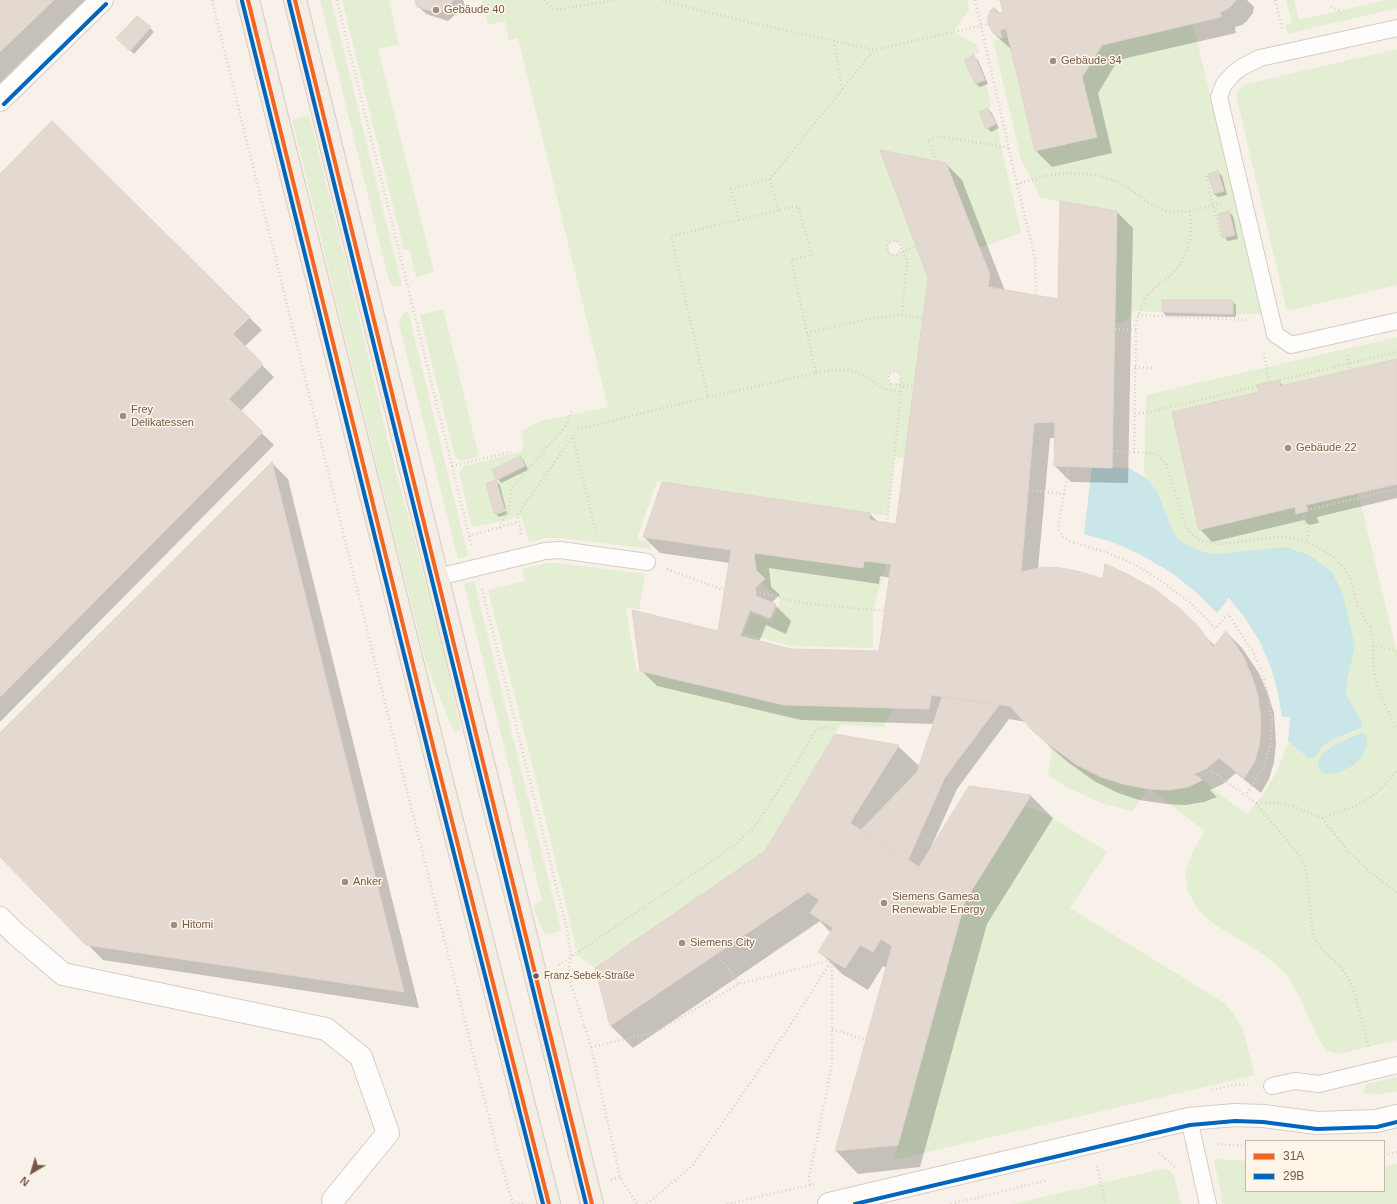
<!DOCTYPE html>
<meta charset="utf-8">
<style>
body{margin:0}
#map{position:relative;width:1397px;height:1204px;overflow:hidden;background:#f7f1e9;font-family:Helvetica,sans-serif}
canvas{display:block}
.legend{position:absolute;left:1245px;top:1140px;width:140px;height:52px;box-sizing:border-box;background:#fff6ea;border:1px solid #c8b6a9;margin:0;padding:5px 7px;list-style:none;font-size:12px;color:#765748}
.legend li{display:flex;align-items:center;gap:8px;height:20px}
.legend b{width:20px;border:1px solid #c8b6a9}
.north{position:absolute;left:12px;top:1152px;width:40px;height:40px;-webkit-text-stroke:3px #fff6ea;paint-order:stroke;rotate:218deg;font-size:11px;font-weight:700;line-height:16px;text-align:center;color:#765748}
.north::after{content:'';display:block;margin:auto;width:14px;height:18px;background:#765748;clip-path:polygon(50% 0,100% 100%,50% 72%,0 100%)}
</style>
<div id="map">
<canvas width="1397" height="1204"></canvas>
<ul class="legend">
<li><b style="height:5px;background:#f26522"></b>31A</li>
<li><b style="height:5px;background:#0065bd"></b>29B</li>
</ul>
<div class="north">N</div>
</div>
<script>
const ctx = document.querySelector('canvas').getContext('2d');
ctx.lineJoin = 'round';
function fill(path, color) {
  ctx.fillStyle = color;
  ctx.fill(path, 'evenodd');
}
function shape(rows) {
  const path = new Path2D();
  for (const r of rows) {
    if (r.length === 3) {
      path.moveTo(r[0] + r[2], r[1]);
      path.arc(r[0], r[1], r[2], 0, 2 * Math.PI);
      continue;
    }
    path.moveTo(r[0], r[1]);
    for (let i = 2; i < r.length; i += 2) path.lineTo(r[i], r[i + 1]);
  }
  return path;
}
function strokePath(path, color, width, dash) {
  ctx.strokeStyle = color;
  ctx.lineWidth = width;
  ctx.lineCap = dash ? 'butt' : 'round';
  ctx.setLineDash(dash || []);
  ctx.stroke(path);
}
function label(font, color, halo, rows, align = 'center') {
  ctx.font = font + ' Helvetica,sans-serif';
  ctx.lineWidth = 3;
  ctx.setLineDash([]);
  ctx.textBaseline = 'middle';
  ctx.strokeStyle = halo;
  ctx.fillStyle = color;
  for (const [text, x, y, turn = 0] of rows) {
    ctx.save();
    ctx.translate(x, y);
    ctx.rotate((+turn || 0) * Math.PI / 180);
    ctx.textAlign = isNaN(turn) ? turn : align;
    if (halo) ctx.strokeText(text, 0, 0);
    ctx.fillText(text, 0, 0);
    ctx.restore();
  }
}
fill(shape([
 [320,0,331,0,402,286,397,287,392,285,389,281],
 [342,0,389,0,399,44,378,49,434,272,416,277,409,249,404,250],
 [482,0,967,0,969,10,953,32,977,45,979,53,964,60,975,84,985,80,991,107,979,113,986,129,996,124,1021,233,979,248,946,163,880,150,928,278,905,458,894,457,888,516,657,481,637,539,651,542,650,549,562,538,545,538,529,542,521,515,509,520,472,527,459,473,464,466,520,452,524,446,521,431,540,421,608,407,518,38,509,40,505,21,488,25],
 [893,241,900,243,903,251,896,254,891,254,888,247,889,244],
 [896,371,898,372,901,376,902,385,894,385,889,382,888,377,889,374],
 [1286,0,1294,0,1299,20,1386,0,1397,0,1397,8,1287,34,1285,25,1292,23],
 [1193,24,1262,314,1233,314,1233,300,1162,300,1162,312,1134,311,1123,323,1115,323,1117,211,1041,198,1021,159,993,40,1008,37,1035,151,1097,137,1082,77,1102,45],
 [1397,49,1397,285,1287,311,1236,95,1242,85],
 [309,115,354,295,385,429,441,641,461,730,454,732,426,663,394,536,292,120],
 [443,309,479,457,461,461,455,456,420,315],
 [408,311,468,556,458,559,399,324,400,318,404,313],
 [1397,337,1397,484,1358,493,1397,652,1397,1040,1338,1054,1328,1051,1320,1042,1301,1000,1286,973,1263,954,1217,926,1199,911,1188,892,1185,873,1193,850,1205,831,1149,789,1132,811,1101,803,1070,789,1048,775,1052,747,1077,765,1101,777,1123,784,1149,789,1188,787,1202,780,1247,815,1266,790,1279,767,1288,741,1308,758,1316,756,1322,747,1331,740,1359,730,1362,727,1362,723,1346,694,1347,680,1355,647,1218,554,1207,553,1185,544,1177,538,1172,529,1157,491,1146,478,1144,468,1146,395],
 [754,553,863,568,864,561,886,564,873,610,873,648,791,646,743,633,752,614,771,622,781,598,760,583,756,570],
 [546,563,560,563,645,574,640,604,640,610,626,607,636,670,893,708,884,727,840,725,765,851,595,968,578,956,537,783,488,590,525,581,522,569],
 [474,581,561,930,545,935,533,908,535,904,542,901,464,584],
 [1025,806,1043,812,1107,852,1070,908,1226,1004,1242,1027,1255,1075,894,1160,965,901],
 [1397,1077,1397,1091,1381,1094,1364,1093,1366,1084],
 [1214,1159,1246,1161,1246,1191,1384,1191,1384,1166,1397,1163,1397,1204,1223,1204],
 [1162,1169,1169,1170,1174,1176,1181,1204,1013,1204]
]), '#e3eed3');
fill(shape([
 [1092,467,1129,468,1146,478,1157,491,1172,529,1177,538,1185,544,1207,553,1218,554,1286,547,1311,556,1332,572,1343,594,1355,647,1347,680,1346,694,1362,723,1362,727,1359,729,1331,740,1322,747,1316,756,1312,758,1308,758,1288,741,1290,717,1282,717,1278,693,1271,668,1260,642,1245,618,1229,598,1217,613,1197,593,1172,573,1143,556,1115,543,1084,534],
 [1361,733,1364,734,1367,738,1367,744,1363,756,1352,766,1340,772,1326,774,1320,771,1318,763,1322,754,1334,745]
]), '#cae6e8');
fill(shape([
 [0,0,85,0,0,83],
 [416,0,463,0,465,6,448,21,426,14,418,6],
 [1001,0,1247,0,1254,7,1253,13,1247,21,1242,25,1235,27,1236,33,1118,60,1098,93,1112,153,1052,167,1036,151,1012,50,993,33,991,12,995,8,1000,14,1004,13],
 [150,28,154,32,134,54,117,38],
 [974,57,978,60,988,84,980,87,976,84,966,60],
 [988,109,992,113,999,128,991,132,987,128],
 [52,122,262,330,244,347,274,377,240,412,274,445,0,722,0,175],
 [946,164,962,180,1005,291,1059,300,1117,212,1133,228,1128,483,1071,482,1055,466,1056,438,1050,438,1038,569,1178,609,1215,646,1226,632,1242,648,1259,673,1268,694,1274,713,1276,744,1274,762,1269,779,1261,793,1236,773,1223,784,1210,790,1217,797,1204,802,1186,805,1166,804,1139,800,1118,793,1094,781,1069,763,1050,747,1026,722,1009,719,957,789,931,847,932,848,969,787,1031,796,1053,818,987,924,920,1167,858,1174,836,1151,887,968,883,966,868,990,842,974,820,952,831,933,820,921,633,1048,611,1026,596,968,766,852,898,746,920,767,934,724,801,720,657,686,641,670,718,632,730,563,660,553,644,537,870,514,878,522,897,525],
 [769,568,879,584,880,576,890,578,880,652,791,650,759,642,766,625,786,634,791,621,775,605,771,603,780,595,771,587],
 [1218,172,1222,176,1227,195,1218,197,1214,194],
 [1229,212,1233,216,1238,239,1228,241,1224,237],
 [1232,301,1236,305,1236,317,1166,316,1163,312],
 [1397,360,1397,498,1317,517,1319,523,1309,525,1304,520,1212,542,1200,529,1260,393,1279,381,1285,387],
 [520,457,524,461,528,470,501,483,498,479],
 [272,463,288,479,419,1008,103,960,0,856,0,735],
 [496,481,500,485,506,509,496,512,496,514,495,513],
 [507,511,508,514,499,517,496,514]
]), '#0003');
const building = shape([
 [0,0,54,0,0,52,0,0],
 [415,0,454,0,440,13,417,7,415,0],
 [1000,0,1236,0,1231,6,1226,10,1220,12,1221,17,1102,45,1082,77,1097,137,1035,151,1006,28,1000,30,1002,38,993,33,988,24,988,18,990,11,994,7,996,13,1003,12,1000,0],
 [137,16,151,27,130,51,116,38,137,16],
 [974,55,985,80,975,84,964,60,974,55],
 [988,108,996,124,986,129,979,112,988,108],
 [52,121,250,317,233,334,263,364,229,399,263,432,0,697,0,174,52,121],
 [880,150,946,163,990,275,988,287,1058,299,1060,201,1117,211,1112,468,1054,466,1055,422,1034,423,1021,572,1043,567,1061,568,1081,572,1103,579,1105,564,1129,575,1156,590,1179,608,1198,626,1213,647,1226,631,1243,656,1252,677,1258,696,1260,712,1261,728,1259,746,1254,763,1244,778,1219,758,1207,768,1194,774,1202,780,1188,787,1169,790,1149,789,1123,784,1101,777,1077,765,1052,747,1033,731,1010,706,931,695,929,709,784,705,640,671,632,610,718,631,731,550,643,537,662,482,870,513,869,520,896,524,928,278,880,150],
 [754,553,863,568,864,561,891,564,879,651,791,649,740,636,750,610,770,618,776,604,756,596,755,588,765,579,756,570,754,553],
 [1218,171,1224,191,1214,194,1208,174,1218,171],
 [1229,211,1235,235,1223,238,1218,214,1229,211],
 [1162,300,1233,300,1233,314,1162,312,1162,300],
 [1397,359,1397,484,1306,505,1308,511,1296,514,1295,507,1199,530,1172,412,1259,392,1257,385,1279,380,1281,386,1397,359],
 [520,456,525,466,497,480,492,470,520,456],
 [272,462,404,992,86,945,0,857,0,733,272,462],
 [496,480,505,511,494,513,486,483,496,480],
 [942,697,999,705,945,777,908,860,861,830,917,772,942,697],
 [835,734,899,745,850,823,919,867,969,786,1031,795,965,901,898,1145,835,1151,892,946,881,939,873,952,860,945,845,968,818,952,833,928,810,913,819,900,808,892,610,1026,595,968,765,851,835,734]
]);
fill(building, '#e4d9d0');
strokePath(building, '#e0d4cb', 1);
const service = shape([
 [1397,28,1260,58,1244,66,1234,73,1224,84,1219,97,1275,334,1291,345,1397,321],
 [438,577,545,551,560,550,647,562],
 [1272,1086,1295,1081,1319,1084,1397,1065],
 [1189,1119,1208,1204]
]);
const minor = shape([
 [0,100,102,0],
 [0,918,16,934,63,974,326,1029,361,1057,388,1133,333,1200],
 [829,1204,1189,1119,1235,1115,1263,1116,1317,1123,1376,1121,1397,1116]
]);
const primary = shape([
 [248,0,437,762,549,1204],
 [295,0,592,1204]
]);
strokePath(service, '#d6ccc6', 18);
strokePath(minor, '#d6ccc6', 24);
strokePath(primary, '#d6ccc5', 24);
strokePath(shape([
 [212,0,390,723,497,1149,513,1204],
 [337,0,472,547],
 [544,0,551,7,556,10,615,0],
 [662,0,701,11,874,50,988,24],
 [975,0,1017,184,1050,175,1067,173,1085,174,1100,176,1114,180,1127,187,1149,203,1167,212,1190,211,1221,203],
 [1275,0,1283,31],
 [1331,7,1340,11,1341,17],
 [834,41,842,90],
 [937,161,928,140,938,136,1009,148],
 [1206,176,1221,237],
 [770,179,778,210,739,220,731,189,770,179,874,50],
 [1017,184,1035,258,1036,295],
 [1190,211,1191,235,1188,247,1183,259,1176,270,1149,293,1141,306,1136,324,1134,452,1153,453,1162,459,1166,464,1185,524,1191,534,1200,540,1211,543,1221,544,1276,537,1293,538,1316,546,1333,557,1343,567,1350,578,1358,607,1370,627,1373,645,1374,672,1377,687,1397,730],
 [894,248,7],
 [902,315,907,262,903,251,917,246],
 [1138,315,1250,320],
 [1115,329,1136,330],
 [807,333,873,318,902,315,923,319],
 [1264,353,1269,382],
 [1347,355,1350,370],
 [1135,367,1153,368],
 [816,373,832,370,848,370,858,373,867,377,884,389,901,392],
 [1280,380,1397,352],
 [896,385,902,385,901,379,901,376,900,374,896,371,889,374,888,379,891,384,899,384,901,379],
 [708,397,816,373,791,260,812,255,798,206,778,210],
 [1135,413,1145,413,1257,386],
 [573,438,596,532],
 [1113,451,1134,452],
 [452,466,511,452],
 [1028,490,1064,494,1069,466],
 [1064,494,1059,520,1059,530,1063,537,1069,541,1108,553,1136,565,1163,582,1188,601,1206,618,1215,629,1228,614,1252,650,1262,672,1268,695,1272,721,1270,748,1263,768,1246,795],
 [1307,510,1397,489],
 [1302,512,1308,530,1308,536,1307,542],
 [887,523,902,385,914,386],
 [500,528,502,522,509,509,511,488,565,427,572,410],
 [521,534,518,514,578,429,708,397,671,236,739,220],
 [469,536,518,522],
 [667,569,724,590],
 [482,589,567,929,571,957,568,974,591,1047,620,1177,637,1204],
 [756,592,803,603,885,611],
 [1373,645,1397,651],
 [1207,768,1256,803,1299,855,1305,866,1307,877,1313,936,1317,943,1326,953,1340,966,1349,979,1354,991,1369,1049],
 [1257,803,1278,803,1292,806,1322,818,1349,852,1375,876,1397,893],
 [1322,818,1357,805,1371,797,1384,786,1397,770],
 [717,953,739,984],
 [559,965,734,846,756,825,785,781,817,729,824,727,837,729],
 [832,1029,866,1040],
 [591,1047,656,1032,739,984,832,960],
 [1212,1090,1236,1084,1250,1085],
 [1217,1144,1246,1146],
 [1159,1153,1176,1168],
 [1384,1155,1397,1152],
 [1097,1166,1106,1204],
 [611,1180,620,1177],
 [810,1185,809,1178,832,1065,832,961],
 [518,1204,523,1203],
 [647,1204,693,1165,787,1030,832,960],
 [727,1204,814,1184],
 [951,1204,1048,1180]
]), '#dad1cc', 2.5, [1, 3]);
strokePath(service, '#fefdfc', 16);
strokePath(minor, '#fefdfc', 22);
strokePath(primary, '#f3ede4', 22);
strokePath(shape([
 [248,0,437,762,549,1204],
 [295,0,592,1204]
]), '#f26522', 4);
strokePath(shape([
 [242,1,431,763,543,1204],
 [289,1,586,1204],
 [4,104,106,4],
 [855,1204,1190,1125,1235,1121,1263,1122,1317,1129,1377,1127,1397,1122]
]), '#0065bd', 4);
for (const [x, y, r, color] of [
 [436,10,4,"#a38d80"],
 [1053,61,4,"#a38d80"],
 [123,416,4,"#a38d80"],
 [1288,448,4,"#a38d80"],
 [345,882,4,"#a38d80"],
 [884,903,4,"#a38d80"],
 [174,925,4,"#a38d80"],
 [682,943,4,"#a38d80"],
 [536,976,3.5,"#765748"]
]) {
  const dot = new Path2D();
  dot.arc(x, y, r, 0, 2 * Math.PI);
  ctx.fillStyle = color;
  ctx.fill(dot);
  strokePath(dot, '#fff6ea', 1.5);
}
label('10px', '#765748', '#fff6ea', [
 ["Franz-Sebek-Straße",544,976]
], 'left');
label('11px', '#765748', '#fff6ea', [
 ["Gebäude 40",444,10],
 ["Gebäude 34",1061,61],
 ["Frey",131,410],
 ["Delikatessen",131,423],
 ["Gebäude 22",1296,448],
 ["Anker",353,882],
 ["Siemens Gamesa",892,897],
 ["Renewable Energy",892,910],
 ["Hitomi",182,925],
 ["Siemens City",690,943]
], 'left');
</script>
